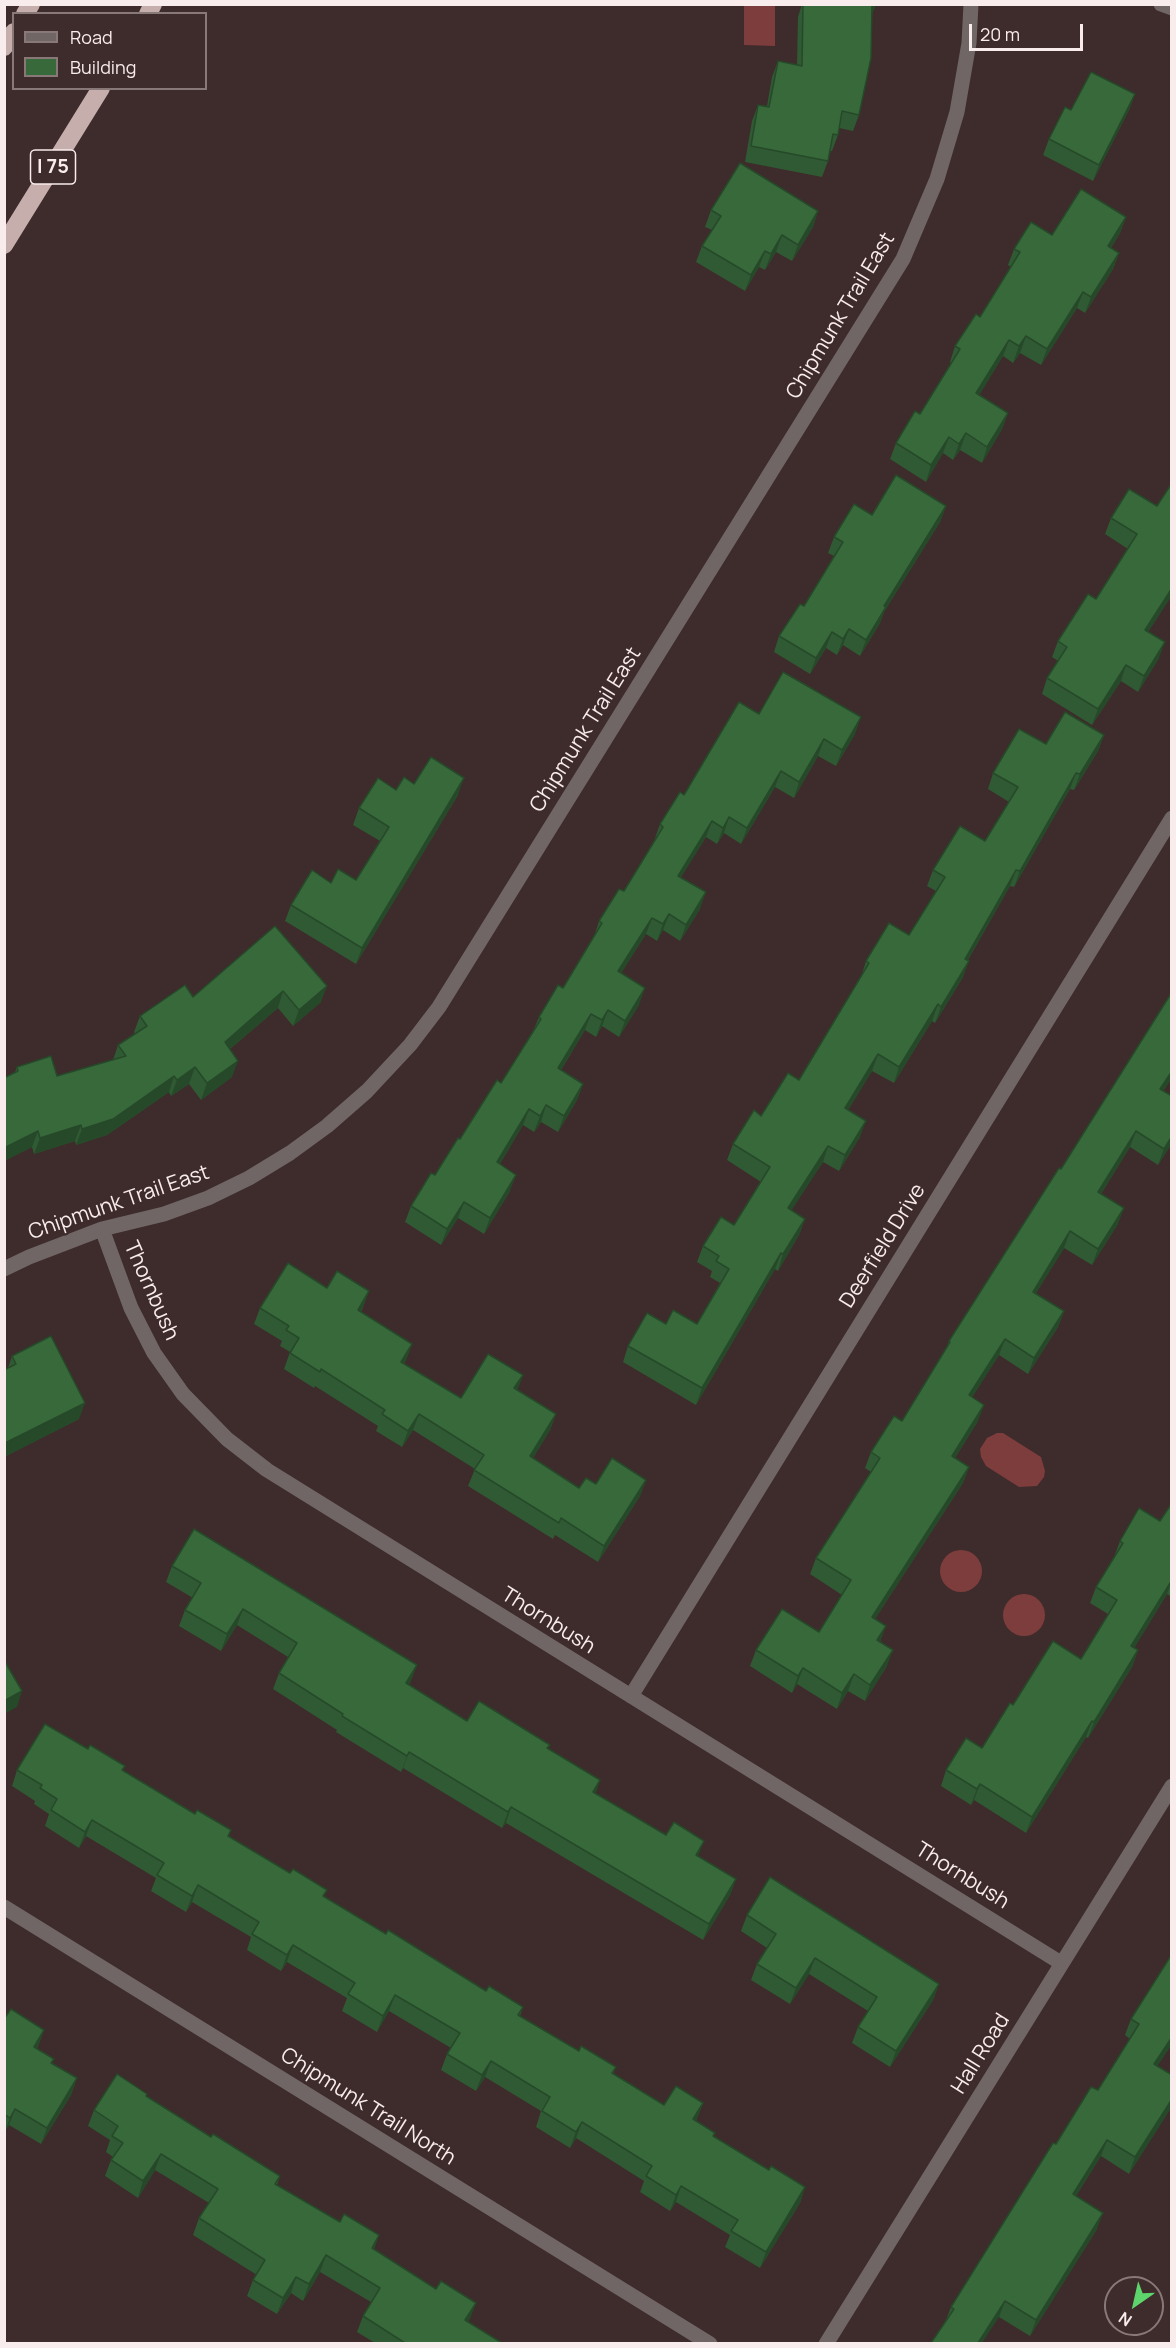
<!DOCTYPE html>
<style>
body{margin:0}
#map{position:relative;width:1176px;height:2348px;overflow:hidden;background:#3e2b2b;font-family:Manrope,sans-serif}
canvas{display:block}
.frame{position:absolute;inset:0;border:6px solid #f9ecec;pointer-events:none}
.legend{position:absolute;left:12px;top:12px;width:195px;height:78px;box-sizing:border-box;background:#3e2b2b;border:2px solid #897878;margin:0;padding:8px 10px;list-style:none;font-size:18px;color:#f9ecec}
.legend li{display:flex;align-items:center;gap:12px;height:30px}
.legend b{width:30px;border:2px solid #897878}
.north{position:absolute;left:1104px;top:2276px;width:60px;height:60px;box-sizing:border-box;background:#3e2b2b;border:2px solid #897878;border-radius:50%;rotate:214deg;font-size:16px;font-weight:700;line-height:24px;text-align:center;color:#f9ecec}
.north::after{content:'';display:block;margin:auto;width:21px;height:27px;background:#5ed56c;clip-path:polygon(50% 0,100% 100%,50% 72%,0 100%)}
.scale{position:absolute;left:969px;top:24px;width:114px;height:27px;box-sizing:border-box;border:3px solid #f9ecec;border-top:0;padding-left:8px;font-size:18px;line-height:21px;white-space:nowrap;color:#f9ecec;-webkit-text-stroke:4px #3e2b2b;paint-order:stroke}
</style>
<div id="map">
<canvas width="1176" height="2348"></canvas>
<div class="frame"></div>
<ul class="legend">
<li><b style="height:8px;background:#706665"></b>Road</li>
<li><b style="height:16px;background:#37693b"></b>Building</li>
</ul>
<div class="north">N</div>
<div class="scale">20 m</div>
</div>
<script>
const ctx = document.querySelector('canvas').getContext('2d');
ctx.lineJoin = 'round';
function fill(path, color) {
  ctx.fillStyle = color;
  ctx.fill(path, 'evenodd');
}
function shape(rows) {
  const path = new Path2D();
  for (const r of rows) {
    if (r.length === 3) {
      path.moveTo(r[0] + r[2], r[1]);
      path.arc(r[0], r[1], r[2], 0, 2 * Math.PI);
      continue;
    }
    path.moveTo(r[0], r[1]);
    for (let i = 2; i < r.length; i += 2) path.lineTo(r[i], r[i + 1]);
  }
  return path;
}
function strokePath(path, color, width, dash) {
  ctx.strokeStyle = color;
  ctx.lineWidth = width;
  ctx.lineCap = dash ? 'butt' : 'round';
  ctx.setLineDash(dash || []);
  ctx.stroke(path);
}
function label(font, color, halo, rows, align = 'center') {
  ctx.font = font + ' Manrope,sans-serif';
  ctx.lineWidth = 4.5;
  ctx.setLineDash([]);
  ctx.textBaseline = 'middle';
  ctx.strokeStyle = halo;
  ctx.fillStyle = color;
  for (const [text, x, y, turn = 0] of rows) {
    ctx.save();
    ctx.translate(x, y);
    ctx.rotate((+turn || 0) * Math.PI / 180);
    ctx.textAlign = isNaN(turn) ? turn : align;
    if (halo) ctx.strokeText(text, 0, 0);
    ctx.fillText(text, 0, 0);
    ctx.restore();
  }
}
fill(shape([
 [744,5,775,5,775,46,744,45],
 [997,1433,1003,1433,1041,1457,1045,1471,1044,1477,1037,1486,1019,1487,986,1466,981,1457,980,1449,987,1438],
 [961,1571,21],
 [1024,1615,21]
]), '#7d3d3d');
strokePath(shape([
 [1161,4,1172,8],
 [102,1229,131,1308,154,1353,183,1394,227,1439,267,1470,1061,1963],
 [4,1269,29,1257,102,1229,164,1214,208,1198,249,1178,290,1153,327,1126,367,1091,410,1045,439,1007,903,259,937,179,957,112,969,43,971,4],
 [631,1696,1172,818],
 [4,1907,710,2344],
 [826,2344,1172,1786]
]), '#706665', 15);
strokePath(shape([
 [25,14,31,4],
 [148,14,153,4],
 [4,47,14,32],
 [4,245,101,88]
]), '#c6aead', 18);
fill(shape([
 [802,4,876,4,872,14,859,115,853,131,839,128,838,135,832,151,830,151,828,161,822,177,745,162,752,121,758,105,767,106,772,77,778,61,797,65,798,17],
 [1135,94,1129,110,1093,181,1043,155,1049,139,1071,110],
 [711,210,818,211,813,227,792,261,776,252,765,270,759,267,745,291,696,262,702,246,712,230,705,227],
 [1126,217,1120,233,1111,248,1119,253,1113,269,1085,313,1077,308,1041,365,1020,353,1013,363,1003,356,979,395,1008,413,1002,429,982,463,960,450,953,460,943,453,926,482,890,459,896,443,920,414,951,363,950,362,955,346,980,317,1011,267,1008,265,1014,249,1052,235],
 [1172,483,1172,595,1148,632,1159,658,1138,692,1121,681,1092,725,1042,694,1047,678,1058,661,1052,657,1058,641,1096,599,1128,549,1105,534,1111,518,1157,506],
 [946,506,940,522,884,612,880,623,860,656,843,645,837,655,826,648,810,674,774,652,779,636,804,606,834,556,828,553,834,537,872,515],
 [759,714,855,734,836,766,818,756,794,798,775,787,741,844,724,833,717,844,706,837,681,877,700,909,680,941,663,930,657,941,646,934,621,973,639,1005,619,1037,602,1026,596,1037,585,1030,561,1070,583,1084,577,1100,558,1132,541,1122,534,1132,523,1125,500,1164,510,1191,484,1234,458,1218,441,1245,405,1222,411,1206,435,1175,501,1083,534,1029,539,1017,563,988,594,937,599,921,624,891,654,841,660,824,684,795],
 [1104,735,1098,751,1074,790,1070,789,1014,887,1010,886,968,960,963,977,935,1023,932,1021,894,1083,872,1071,848,1110,860,1137,839,1171,823,1162,791,1210,805,1219,799,1235,778,1271,775,1269,696,1405,623,1362,628,1346,666,1324,697,1324,720,1283,710,1277,712,1271,697,1262,703,1246,734,1225,761,1182,727,1160,733,1144,799,1080,861,977,866,961,909,935,936,891,927,886,933,870,985,841,1009,802,988,789,993,773,1046,744],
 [414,784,458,795,356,964,285,921,291,905,331,883,356,880,380,841,353,825,359,808,396,790],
 [275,926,321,1002,293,1026,278,1008,230,1049,232,1077,201,1100,189,1084,171,1096,169,1092,107,1135,76,1145,75,1141,34,1154,32,1147,4,1161,4,1078,15,1072,17,1067,57,1076,113,1060,118,1045,135,1034,134,1032,140,1016,193,997],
 [1172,992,1172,1078,1163,1091,1172,1143,1158,1165,1130,1147,1101,1194,1118,1224,1092,1265,1064,1248,1036,1293,1064,1311,1058,1327,1028,1374,999,1355,972,1397,978,1421,955,1458,969,1467,963,1483,875,1619,887,1666,865,1701,848,1691,837,1709,797,1684,792,1693,750,1666,756,1650,819,1632,842,1595,810,1574,816,1558,871,1472,865,1468,871,1452,902,1421,945,1351,949,1341,1061,1169],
 [327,1288,369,1291,363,1307,361,1312,412,1344,406,1360,404,1364,461,1398,523,1375,517,1390,556,1414,550,1430,533,1458,579,1488,596,1484,646,1480,640,1496,598,1562,555,1535,553,1539,468,1486,475,1469,413,1430,402,1447,376,1431,378,1426,315,1386,314,1388,284,1369,290,1352,280,1346,282,1341,254,1324,260,1308],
 [12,1356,79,1419,4,1457,4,1370,8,1368],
 [1172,1503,1172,1597,1167,1594,1134,1648,1138,1650,1132,1667,1088,1738,1086,1737,1026,1833,974,1800,971,1805,941,1786,946,1770,982,1748,1013,1705,1081,1659,1108,1614,1090,1603,1096,1587,1114,1557,1120,1541,1160,1521],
 [172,1566,417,1665,409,1685,467,1721,548,1749,595,1794,736,1879,730,1895,703,1940,506,1823,502,1828,403,1768,401,1772,336,1732,337,1730,273,1689,279,1673,288,1657,237,1625,221,1651,179,1626,185,1610,193,1598,166,1582],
 [17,1770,123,1771,195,1814,231,1830,229,1836,324,1897,386,1934,486,1991,523,2007,520,2016,579,2051,616,2067,613,2074,664,2105,703,2103,696,2121,715,2133,713,2137,769,2170,805,2187,800,2203,760,2268,725,2247,730,2235,676,2202,670,2211,640,2192,644,2181,576,2138,570,2148,536,2127,541,2111,485,2077,476,2091,441,2070,447,2054,451,2048,389,2011,377,2032,342,2011,347,1998,287,1962,281,1971,247,1950,251,1937,192,1902,186,1912,151,1891,156,1878,86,1836,79,1848,45,1826,49,1814,34,1804,35,1801,12,1786],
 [747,1915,939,1984,933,2000,890,2067,852,2043,858,2027,868,2011,809,1974,790,2004,751,1980,757,1964,767,1948,741,1931],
 [1172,1954,1172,2044,1157,2066,1172,2075,1172,2106,1129,2174,1101,2156,1076,2196,1097,2229,1030,2336,999,2317,946,2320,951,2307,1056,2144,1098,2090,1130,2039,1125,2035,1131,2019],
 [4,2019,44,2030,37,2049,54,2059,52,2063,77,2078,71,2095,41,2144,9,2125,4,2133],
 [147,2094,146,2096,211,2137,280,2176,277,2185,340,2222,379,2235,374,2249,436,2289,476,2303,468,2322,502,2343,375,2343,357,2332,363,2316,371,2302,320,2272,303,2301,291,2293,277,2314,247,2296,253,2280,257,2275,193,2235,199,2218,209,2203,155,2170,138,2198,105,2176,111,2160,113,2157,106,2152,110,2140,88,2126,94,2110]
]), '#2f5a33');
fill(shape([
 [869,4,876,4,872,14,866,14],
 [1135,94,1129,110,1093,181,1099,165],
 [818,211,813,227,792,261,798,245],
 [1126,217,1120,233,1102,262,1108,246],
 [782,235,776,252,765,270,771,254],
 [765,251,759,267,745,291,751,275],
 [1119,253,1113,269,1085,313,1091,297],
 [1083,292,1077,308,1041,365,1047,349],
 [1026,336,1020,353,1013,363,1019,346],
 [1009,340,1003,356,971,409,976,393],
 [1008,413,1002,429,982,463,987,447],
 [966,433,960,450,953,460,959,444],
 [949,437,943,453,926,482,931,465],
 [946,506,940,522,884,612,880,623,860,656,866,640,884,606],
 [1172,588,1172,595,1139,646,1145,630],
 [849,629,843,645,837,655,843,639],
 [832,632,826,648,810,674,816,658],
 [1165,642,1159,658,1138,692,1144,676],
 [1126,665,1121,681,1092,725,1098,709],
 [861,717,855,734,836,766,842,750],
 [1104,735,1098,751,1074,790,1080,774],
 [824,739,818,756,794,798,799,782],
 [781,771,775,787,741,844,747,828],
 [1076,773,1070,789,1014,887,1020,871],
 [464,778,458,795,356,964,362,948],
 [729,817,724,833,717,844,723,828],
 [712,821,706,837,672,892,678,876],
 [1016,870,1010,886,959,975,965,959],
 [706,892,700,909,680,941,686,925],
 [669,914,663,930,657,941,663,924],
 [652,918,646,934,612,988,618,971],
 [969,961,963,977,935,1023,941,1007],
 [327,986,321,1002,293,1026,299,1010],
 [645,988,639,1005,619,1037,625,1021],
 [283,991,278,1008,219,1058,225,1042],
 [938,1004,932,1021,894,1083,899,1067],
 [608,1010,602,1026,596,1037,602,1020],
 [591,1014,585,1030,552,1084,558,1068],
 [878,1054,872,1071,839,1125,845,1108],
 [238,1061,232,1077,201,1100,207,1083],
 [195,1067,189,1084,171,1096,177,1080],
 [1172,1071,1172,1078,1154,1105,1160,1089],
 [174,1076,169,1092,107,1135,76,1145,82,1129],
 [583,1084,577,1100,558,1132,564,1116],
 [546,1105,541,1122,534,1132,540,1116],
 [529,1109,523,1125,491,1179,497,1162],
 [866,1121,860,1137,839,1171,845,1155],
 [81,1125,75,1141,34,1154,40,1138],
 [38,1131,32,1147,4,1161,4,1148],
 [1136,1131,1130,1147,1092,1208,1098,1192],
 [1172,1136,1172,1143,1158,1165,1164,1149],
 [828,1146,823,1162,782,1225,788,1208],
 [516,1175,510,1191,484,1234,490,1218],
 [464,1202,458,1218,441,1245,447,1229],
 [1124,1208,1118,1224,1092,1265,1098,1249],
 [805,1219,799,1235,778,1271,783,1254],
 [1070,1231,1064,1248,1027,1308,1033,1292],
 [781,1253,775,1269,696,1405,702,1388],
 [369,1291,363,1307,352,1326,358,1310],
 [1064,1311,1058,1327,1028,1374,1034,1358],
 [1005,1339,999,1355,963,1412,969,1395],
 [412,1344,406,1360,395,1378,401,1362],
 [523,1375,517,1392,514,1388],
 [85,1403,79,1419,4,1457,5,1443],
 [984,1405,978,1421,946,1472,952,1456],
 [419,1414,413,1430,402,1447,408,1431],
 [556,1414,550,1430,524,1473,530,1456],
 [969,1467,963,1483,866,1633,872,1617],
 [646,1480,640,1496,598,1562,604,1546],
 [1172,1580,1167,1594,1125,1663,1131,1646],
 [243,1609,237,1625,221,1651,227,1634],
 [886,1626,880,1642,877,1640],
 [893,1650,887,1666,865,1701,870,1685],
 [1138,1650,1132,1667,1088,1738,1094,1722],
 [417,1665,411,1681,400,1699,406,1683],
 [803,1668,797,1684,792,1693,798,1676],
 [854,1674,848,1691,837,1709,842,1693],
 [22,1691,17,1707,4,1714,4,1701],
 [1092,1721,1086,1737,1026,1833,1032,1817],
 [409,1752,403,1768,401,1772,407,1756],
 [600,1780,595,1796,593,1792],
 [980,1784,974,1800,971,1805,977,1789],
 [511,1807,506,1823,502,1828,508,1812],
 [92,1820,86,1836,79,1848,85,1832],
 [704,1841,698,1857,696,1855],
 [736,1879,730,1895,703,1940,709,1924],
 [198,1885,192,1902,186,1912,192,1896],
 [293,1945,287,1962,281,1971,287,1955],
 [815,1958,809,1974,790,2004,796,1988],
 [939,1984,933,2000,890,2067,896,2051],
 [395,1995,389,2011,377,2032,383,2016],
 [44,2030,38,2046,28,2063,34,2047],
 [1172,2037,1172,2044,1148,2080,1154,2064],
 [491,2061,485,2077,476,2091,482,2075],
 [77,2078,71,2095,41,2144,47,2128],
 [1172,2099,1172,2106,1129,2174,1135,2157],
 [703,2103,697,2119,687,2135,693,2119],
 [15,2109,9,2125,4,2133,10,2118],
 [582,2122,576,2138,570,2148,576,2132],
 [1107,2140,1101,2156,1067,2210,1073,2194],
 [161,2154,155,2170,138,2198,143,2181],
 [681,2186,676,2202,670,2211,676,2195],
 [805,2187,800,2203,760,2268,766,2252],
 [1103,2213,1097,2229,1030,2336,1036,2320],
 [379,2235,373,2251,372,2248],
 [326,2255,320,2272,303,2301,309,2284],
 [296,2277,291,2293,277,2314,283,2298],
 [1005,2301,999,2317,982,2343,978,2343],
 [476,2303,470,2319,459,2336,465,2320]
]), '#264a29');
const building = shape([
 [803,4,872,4,871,58,859,115,842,111,838,135,833,134,828,161,751,146,758,105,769,107,778,61,802,66,803,4],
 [1091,72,1135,94,1099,165,1049,139,1065,107,1071,110,1091,72],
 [740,163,818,211,798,245,782,235,771,254,765,251,751,275,702,246,721,216,711,210,740,163],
 [1081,189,1126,217,1108,246,1119,253,1091,297,1083,292,1047,349,1026,336,1019,346,1009,340,976,393,1008,413,987,447,966,433,959,444,949,437,931,465,896,443,915,411,920,414,960,349,955,346,976,314,980,317,1020,252,1014,249,1031,222,1052,235,1081,189],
 [896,475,946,506,884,606,886,607,866,640,849,629,843,639,832,632,816,658,779,636,800,604,804,606,843,542,834,537,854,504,872,515,896,475],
 [1172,483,1172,588,1145,630,1165,642,1144,676,1126,665,1098,709,1047,678,1067,647,1058,641,1088,594,1096,599,1137,534,1111,518,1129,489,1157,506,1172,483],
 [783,672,861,717,842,750,824,739,799,782,781,771,747,828,729,817,723,828,712,821,678,876,706,892,686,925,669,914,663,924,652,918,618,971,645,988,625,1021,608,1010,602,1020,591,1014,558,1068,583,1084,564,1116,546,1105,540,1116,529,1109,497,1162,516,1175,490,1218,464,1202,447,1229,411,1206,431,1173,435,1175,458,1138,460,1139,497,1080,501,1083,541,1019,539,1017,558,985,563,988,602,923,599,921,619,889,624,891,663,827,660,824,680,792,684,795,739,702,759,714,783,672],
 [1065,712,1104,735,1080,774,1076,773,1020,871,1016,870,965,959,969,961,941,1007,938,1004,899,1067,878,1054,845,1108,866,1121,845,1155,828,1146,788,1208,805,1219,783,1254,781,1253,702,1388,628,1346,647,1313,666,1324,673,1310,697,1324,729,1269,716,1261,719,1256,703,1246,721,1217,734,1225,770,1167,733,1144,754,1110,761,1116,788,1073,799,1080,869,963,866,961,889,923,909,935,945,877,933,870,960,826,985,841,1018,787,993,773,1019,729,1046,744,1065,712],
 [431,757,464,778,362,948,291,905,312,870,331,883,338,869,356,880,389,827,359,808,378,778,396,790,404,777,414,784,431,757],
 [275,926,327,986,299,1010,283,991,225,1042,238,1061,207,1083,195,1067,177,1080,174,1076,113,1119,82,1129,81,1125,40,1138,38,1131,4,1148,4,1078,18,1071,17,1067,51,1056,57,1076,126,1056,118,1045,147,1026,140,1016,185,985,193,997,275,926],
 [1172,992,1172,1071,1160,1089,1172,1096,1172,1136,1164,1149,1136,1131,1098,1192,1124,1208,1098,1249,1070,1231,1033,1292,1064,1311,1034,1358,1005,1339,969,1395,984,1405,952,1456,969,1467,872,1617,886,1626,877,1640,893,1650,870,1685,854,1674,842,1693,803,1668,798,1676,756,1650,782,1609,819,1632,851,1580,816,1558,880,1458,871,1452,894,1416,902,1421,950,1342,949,1341,1059,1168,1061,1169,1172,992],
 [288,1263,327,1288,337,1271,369,1291,358,1310,412,1344,401,1362,461,1398,488,1354,523,1375,514,1388,556,1414,530,1456,579,1488,586,1478,596,1484,612,1458,646,1480,604,1546,561,1518,559,1523,474,1470,484,1455,419,1414,408,1431,382,1414,385,1410,321,1369,320,1372,290,1353,299,1338,286,1330,289,1326,260,1308,288,1263],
 [51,1336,85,1403,5,1443,4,1442,4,1370,16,1364,12,1356,51,1336],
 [1172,1503,1172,1580,1131,1646,1138,1650,1094,1722,1092,1721,1032,1817,980,1784,977,1789,946,1770,966,1738,982,1748,1010,1703,1013,1705,1053,1641,1081,1659,1117,1600,1096,1587,1123,1543,1120,1541,1139,1508,1160,1521,1172,1503],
 [194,1529,417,1665,406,1683,467,1721,479,1701,550,1745,547,1748,600,1780,593,1792,666,1835,674,1822,704,1841,696,1855,736,1879,709,1924,511,1807,508,1812,409,1752,407,1756,342,1716,343,1714,279,1673,297,1643,243,1609,227,1634,185,1610,201,1583,172,1566,194,1529],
 [4,1660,22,1691,4,1701,4,1660],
 [45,1724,88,1749,90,1745,125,1766,122,1770,195,1814,197,1810,231,1830,228,1836,290,1873,293,1869,327,1890,323,1896,386,1934,388,1930,486,1991,489,1986,523,2007,518,2015,579,2051,581,2046,616,2067,612,2073,664,2105,676,2086,703,2103,693,2119,715,2133,713,2136,769,2170,771,2166,805,2187,766,2252,731,2231,738,2220,681,2186,676,2195,646,2176,652,2166,582,2122,576,2132,542,2111,550,2097,491,2061,482,2075,447,2054,460,2033,395,1995,383,2016,348,1994,355,1983,293,1945,287,1955,252,1934,259,1922,198,1885,192,1896,157,1875,164,1863,92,1820,85,1832,51,1810,57,1799,40,1788,42,1785,17,1770,45,1724],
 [770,1877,939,1984,896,2051,858,2027,877,1997,815,1958,796,1988,757,1964,776,1934,747,1915,770,1877],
 [1172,1954,1172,2037,1154,2064,1172,2075,1172,2099,1135,2157,1107,2140,1073,2194,1103,2213,1036,2320,1005,2301,978,2343,931,2343,954,2309,951,2307,1053,2143,1056,2144,1091,2087,1098,2090,1139,2024,1131,2019,1172,1954],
 [11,2009,44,2030,34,2047,54,2059,51,2063,77,2078,47,2128,15,2109,10,2118,4,2114,4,2019,11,2009],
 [117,2074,147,2094,146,2096,211,2137,213,2134,280,2176,275,2184,340,2222,344,2214,379,2235,372,2248,436,2289,441,2281,476,2303,465,2320,502,2343,405,2343,363,2316,380,2288,326,2255,309,2284,296,2277,283,2298,253,2280,265,2260,199,2218,218,2189,161,2154,143,2181,111,2160,123,2143,112,2136,118,2126,94,2110,117,2074]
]);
fill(building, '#37693b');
strokePath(building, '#264a29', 1.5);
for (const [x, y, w] of [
 [53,167,45]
]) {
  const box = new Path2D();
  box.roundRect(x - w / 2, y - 17, w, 34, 4.5);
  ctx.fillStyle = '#3e2b2b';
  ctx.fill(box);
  strokePath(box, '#f9ecec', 1.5);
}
label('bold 20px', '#f9ecec', null, [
 ["I 75",53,167]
]);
label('21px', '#f9ecec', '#3e2b2b', [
 ["Chipmunk Trail East",841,316,-59],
 ["Chipmunk Trail East",586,730,-58],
 ["Chipmunk Trail East",119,1203,-19],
 ["Deerfield Drive",883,1246,-58],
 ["Thornbush",151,1291,66],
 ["Thornbush",548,1621,32],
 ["Thornbush",962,1876,32],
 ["Hall Road",981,2054,-58],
 ["Chipmunk Trail North",368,2107,32]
]);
</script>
